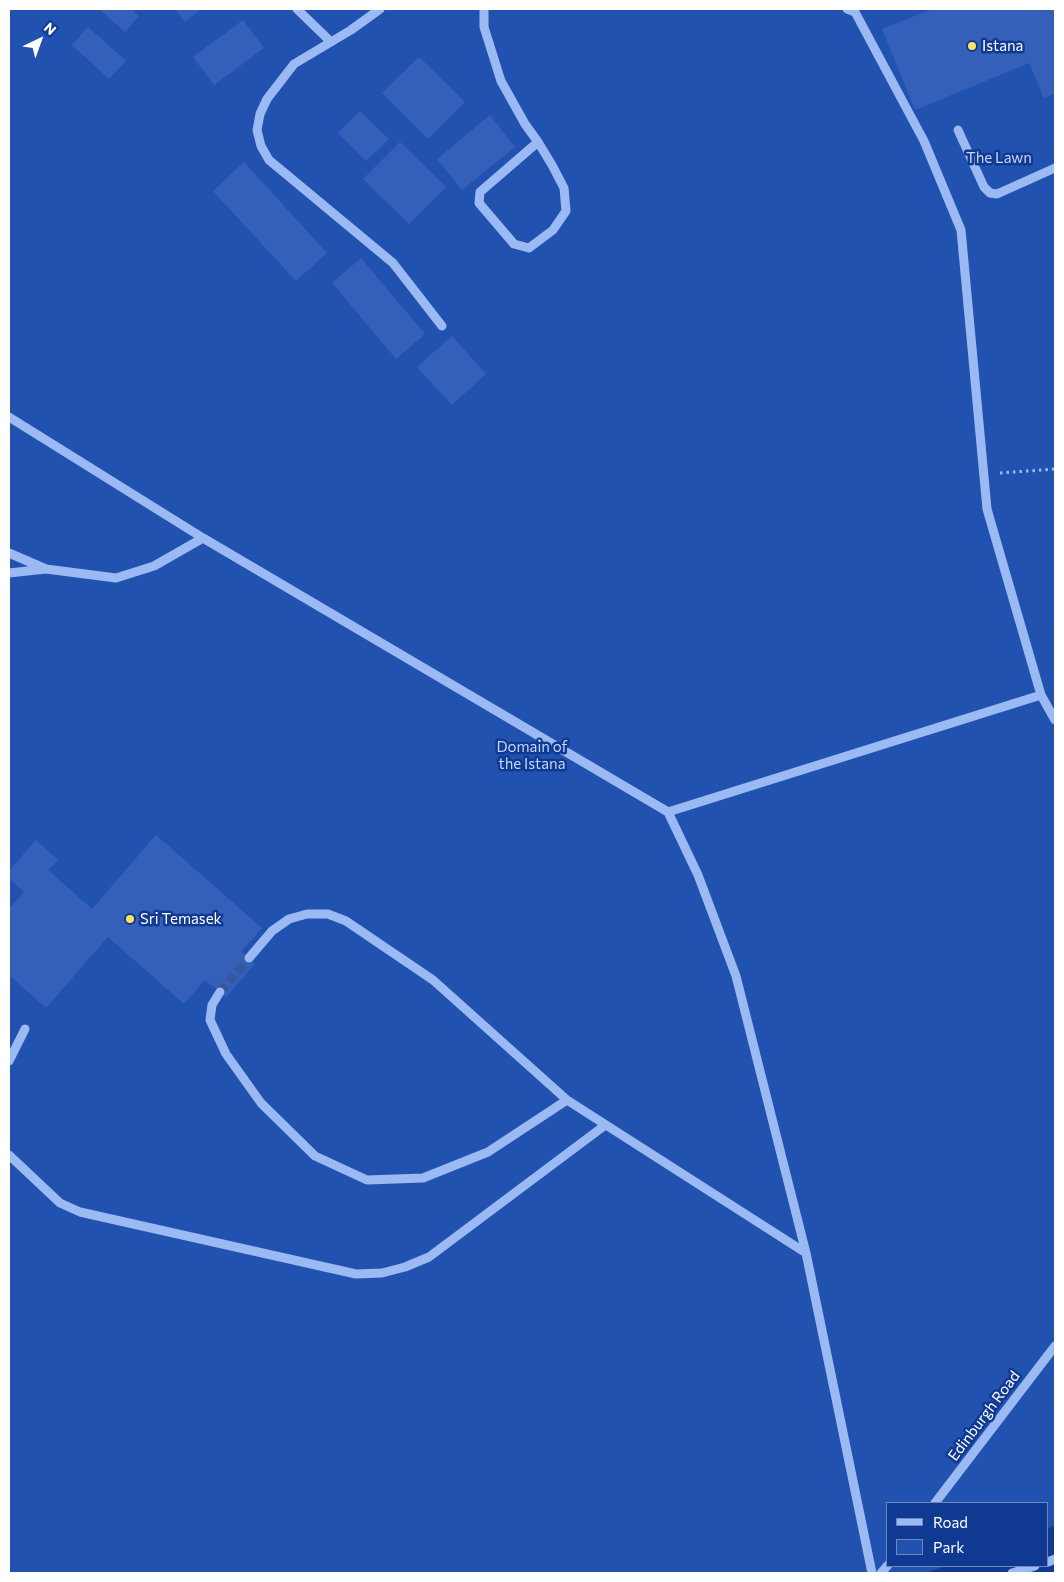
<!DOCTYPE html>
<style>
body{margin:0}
#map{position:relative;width:1064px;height:1582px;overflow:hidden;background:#103a91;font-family:Commissioner,sans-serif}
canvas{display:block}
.frame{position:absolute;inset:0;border:10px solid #fff;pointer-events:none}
.legend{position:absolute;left:886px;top:1502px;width:162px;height:65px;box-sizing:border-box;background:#103a91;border:1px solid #7089bd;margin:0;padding:6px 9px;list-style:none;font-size:15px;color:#fff}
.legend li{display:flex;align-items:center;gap:10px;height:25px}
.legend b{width:25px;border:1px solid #7089bd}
.north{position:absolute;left:15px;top:15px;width:50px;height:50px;-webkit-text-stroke:4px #103a91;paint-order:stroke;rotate:42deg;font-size:14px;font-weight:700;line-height:20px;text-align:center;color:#fff}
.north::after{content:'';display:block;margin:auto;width:18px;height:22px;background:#fff;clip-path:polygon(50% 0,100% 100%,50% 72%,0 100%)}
</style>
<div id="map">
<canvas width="1064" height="1582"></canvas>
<div class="frame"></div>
<ul class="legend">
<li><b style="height:6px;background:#9bb9f3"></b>Road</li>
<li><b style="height:14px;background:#2252b0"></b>Park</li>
</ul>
<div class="north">N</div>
</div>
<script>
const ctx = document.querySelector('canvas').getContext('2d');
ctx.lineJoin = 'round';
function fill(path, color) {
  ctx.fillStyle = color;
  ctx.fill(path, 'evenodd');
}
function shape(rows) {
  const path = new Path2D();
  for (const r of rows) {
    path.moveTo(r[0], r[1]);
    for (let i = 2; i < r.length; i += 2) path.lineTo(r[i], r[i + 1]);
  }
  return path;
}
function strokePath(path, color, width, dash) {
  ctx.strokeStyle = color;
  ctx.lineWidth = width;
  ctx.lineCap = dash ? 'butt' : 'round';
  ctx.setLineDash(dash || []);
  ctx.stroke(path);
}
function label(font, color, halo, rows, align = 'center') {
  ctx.font = font + ' Commissioner,sans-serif';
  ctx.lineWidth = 5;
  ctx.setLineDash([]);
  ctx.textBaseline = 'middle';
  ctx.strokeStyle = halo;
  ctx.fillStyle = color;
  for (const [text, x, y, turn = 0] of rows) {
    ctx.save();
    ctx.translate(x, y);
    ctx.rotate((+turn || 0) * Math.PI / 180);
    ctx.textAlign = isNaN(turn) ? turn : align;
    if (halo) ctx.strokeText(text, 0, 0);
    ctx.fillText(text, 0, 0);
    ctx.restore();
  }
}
fill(shape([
 [9,9,1055,9,1055,1525,1048,1528,1048,1503,888,1503,888,1566,946,1566,926,1573,9,1573]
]), '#2252b0');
fill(shape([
 [103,9,131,9,139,16,125,32,101,11],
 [175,9,201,9,185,22],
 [932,9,1055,9,1055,93,1044,98,1029,63,915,110,882,29],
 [243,20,264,48,214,85,193,57],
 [88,27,126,61,109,79,72,45],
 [419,57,465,102,428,139,382,93],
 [360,111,389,139,366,161,338,133],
 [490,115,515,147,462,190,437,159],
 [400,142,446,187,409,224,363,179],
 [244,162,327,253,296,281,213,191],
 [361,258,425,334,396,359,332,283],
 [452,336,486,374,452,405,417,367],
 [156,835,262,928,241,952,255,964,226,997,205,980,184,1004,108,937,46,1008,9,975,9,909,24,892,9,878,9,871,36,840,58,860,48,870,92,909]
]), '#3460b9');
strokePath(shape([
 [220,992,249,958]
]), '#3458a2', 9, [9, 4.5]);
strokePath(shape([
 [1000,473,1055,469]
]), '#9bb9f3', 3, [2.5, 4]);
strokePath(shape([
 [297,9,331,42],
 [380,9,351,30,294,64,267,99,260,114,257,130,261,146,269,160,393,263,442,326],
 [484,9,484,27,501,81,525,124,538,142,552,165,564,188,566,211,553,230,529,248,514,244,479,203,480,192,538,142],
 [847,9,855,12,924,141,961,230,987,509,1041,695,1055,720],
 [958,130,984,187,990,193,997,194,1055,168],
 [9,417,203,538,668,812,698,875,736,976,806,1253,872,1573],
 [9,553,46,569],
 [9,573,46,569,116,578,154,566,203,538],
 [668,812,1041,695],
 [249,958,272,931,289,919,307,914,328,914,346,921,433,980,567,1100,806,1253],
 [220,992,212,1005,210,1020,226,1054,261,1103,315,1156,367,1180,423,1178,488,1152,567,1100],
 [9,1061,25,1029],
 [9,1155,60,1203,80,1212,356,1274,382,1273,405,1267,429,1257,604,1126],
 [935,1503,1055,1346],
 [1048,1562,1055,1559],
 [881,1573,888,1565],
 [1012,1573,1035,1566]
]), '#9bb9f3', 9);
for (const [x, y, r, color] of [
 [972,46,5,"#ffe35d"],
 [130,919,5,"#ffe35d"]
]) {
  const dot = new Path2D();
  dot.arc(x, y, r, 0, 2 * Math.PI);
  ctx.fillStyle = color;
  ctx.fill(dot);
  strokePath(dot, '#103a91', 2);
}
label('15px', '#fff', '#103a91', [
 ["Istana",982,46],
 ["Sri Temasek",140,919]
], 'left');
label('15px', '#c3d7fd', '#103a91', [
 ["The Lawn",999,158],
 ["Domain of",532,747],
 ["the Istana",532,764]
]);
label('15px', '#fff', '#103a91', [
 ["Edinburgh Road",984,1416,-53]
]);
</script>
